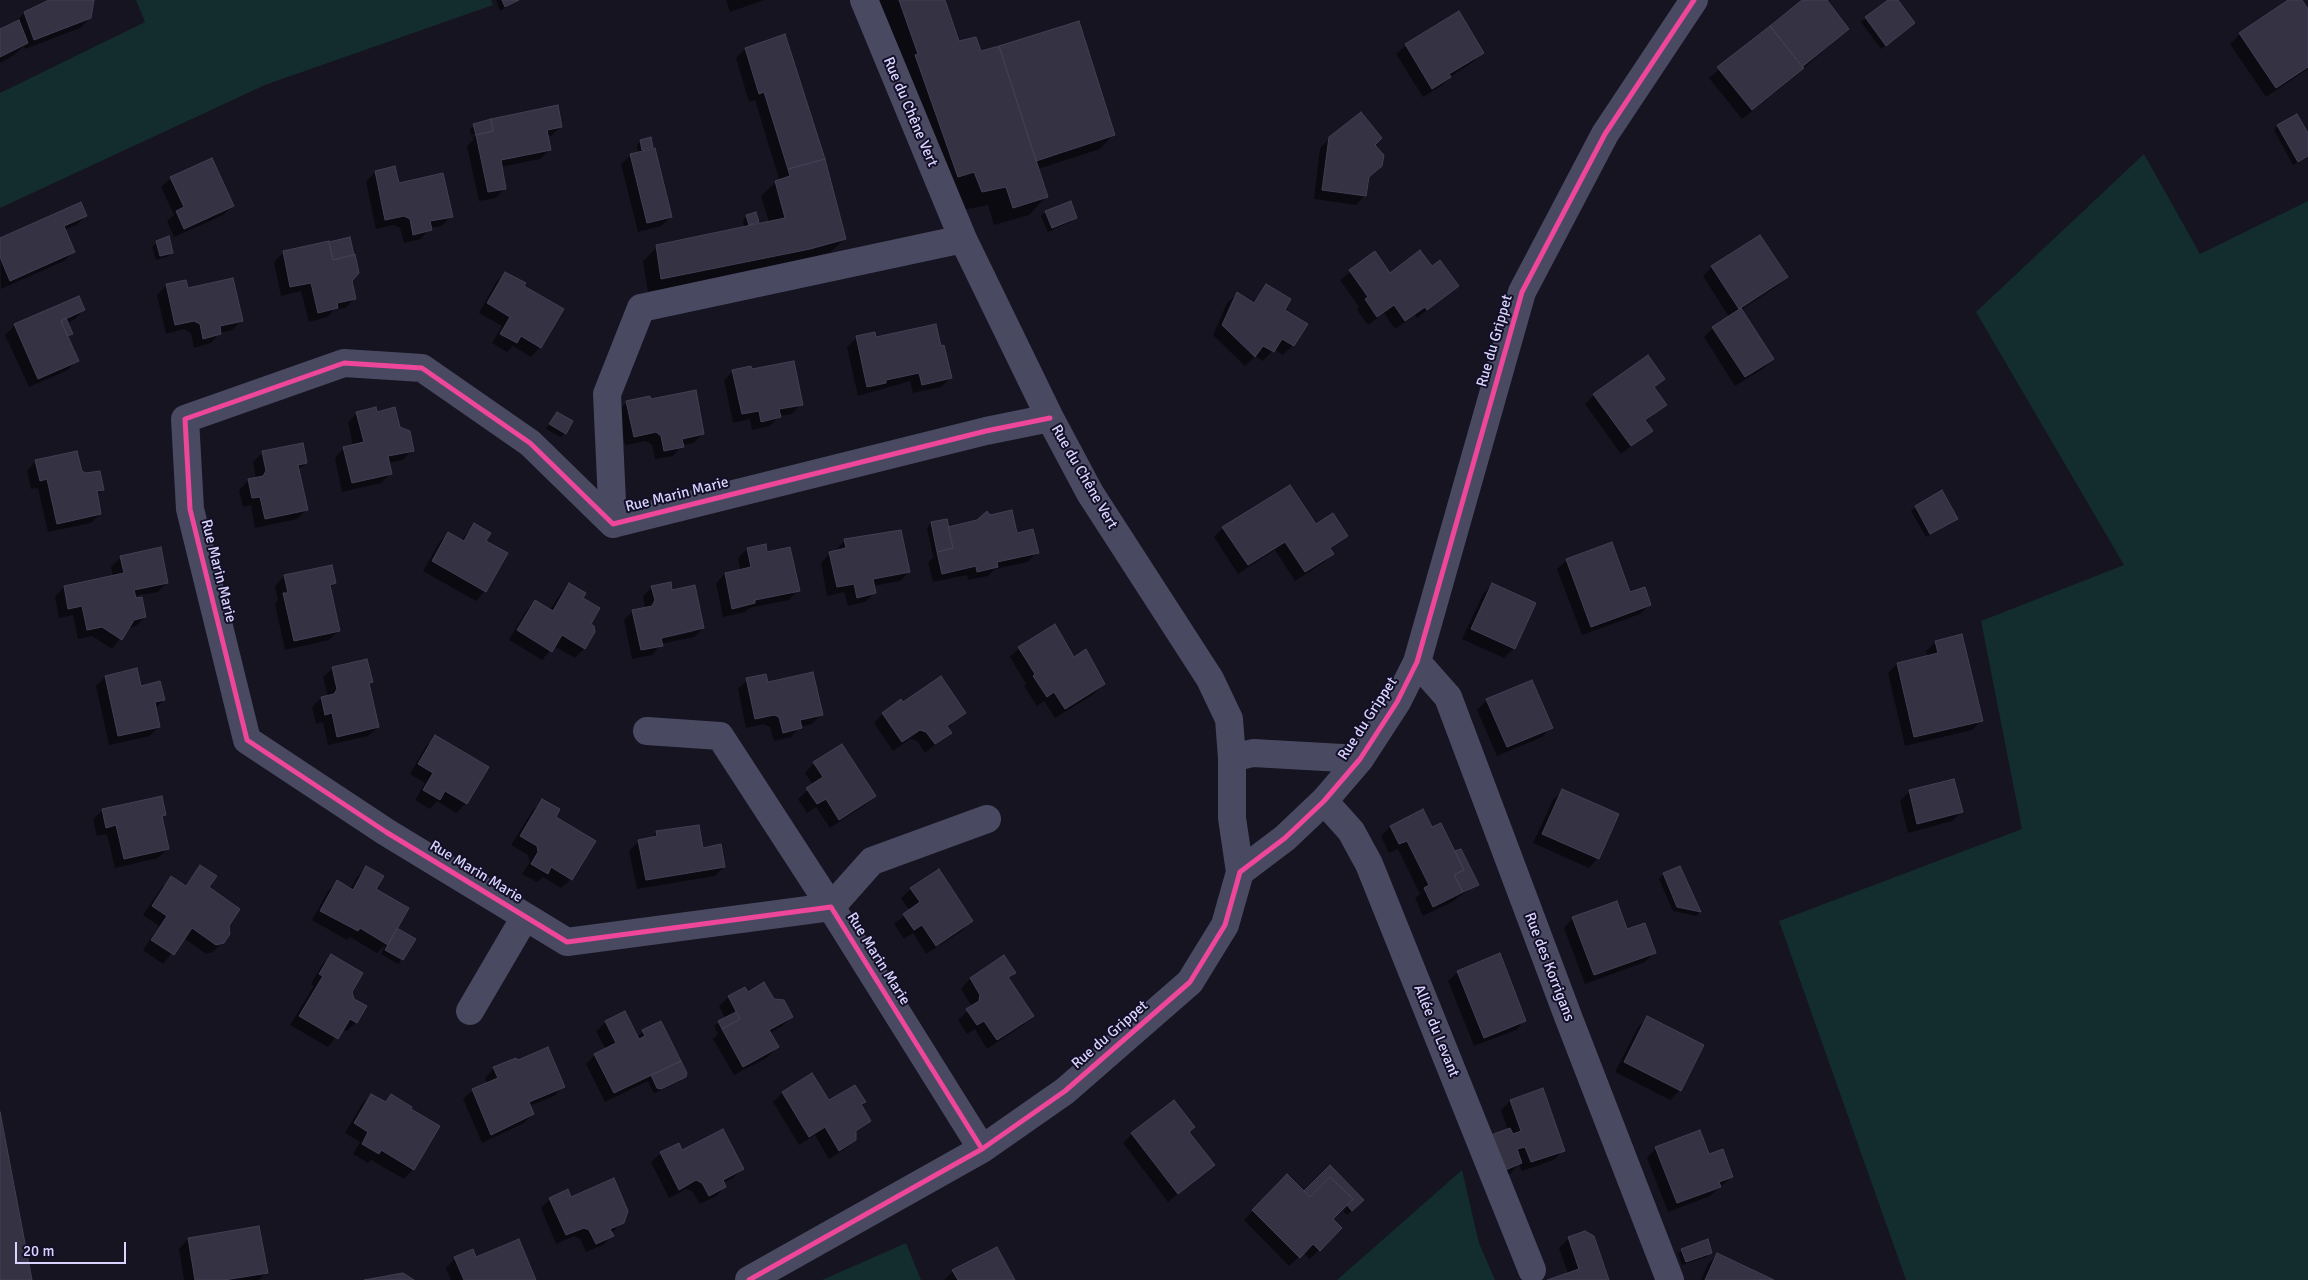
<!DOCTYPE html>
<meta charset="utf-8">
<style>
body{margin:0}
#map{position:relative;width:2308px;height:1280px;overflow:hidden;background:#161421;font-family:Signika,sans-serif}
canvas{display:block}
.scale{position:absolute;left:15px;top:1242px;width:111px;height:22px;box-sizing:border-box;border:2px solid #d9d4ff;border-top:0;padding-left:6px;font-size:15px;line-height:18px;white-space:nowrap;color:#d9d4ff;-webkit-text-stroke:4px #130f26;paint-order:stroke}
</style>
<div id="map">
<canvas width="2308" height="1280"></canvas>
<div class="scale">20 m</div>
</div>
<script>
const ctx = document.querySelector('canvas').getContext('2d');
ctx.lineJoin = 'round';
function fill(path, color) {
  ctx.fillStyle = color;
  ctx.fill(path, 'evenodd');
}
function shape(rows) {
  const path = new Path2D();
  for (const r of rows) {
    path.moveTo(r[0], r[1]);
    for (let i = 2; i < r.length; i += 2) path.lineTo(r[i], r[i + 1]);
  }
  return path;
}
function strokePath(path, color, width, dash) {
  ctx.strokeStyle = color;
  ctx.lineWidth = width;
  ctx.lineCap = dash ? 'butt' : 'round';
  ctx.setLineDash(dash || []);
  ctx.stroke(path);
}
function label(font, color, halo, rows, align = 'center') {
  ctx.font = font + ' Signika,sans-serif';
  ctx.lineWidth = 4;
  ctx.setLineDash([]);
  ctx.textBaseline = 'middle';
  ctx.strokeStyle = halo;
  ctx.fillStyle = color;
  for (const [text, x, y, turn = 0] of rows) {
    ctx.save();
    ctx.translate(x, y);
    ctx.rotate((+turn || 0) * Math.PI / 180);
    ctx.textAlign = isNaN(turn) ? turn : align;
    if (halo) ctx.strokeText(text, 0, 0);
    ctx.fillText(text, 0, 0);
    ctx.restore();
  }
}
fill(shape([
 [136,0,491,0,493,5,265,85,0,208,0,93,145,22],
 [2144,154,2200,254,2308,201,2308,1280,1906,1280,1779,921,2022,829,1981,621,2124,565,1976,312],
 [1462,1170,1479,1243,1495,1280,1337,1280],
 [906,1243,921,1280,822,1280]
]), '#132c2d');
fill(shape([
 [52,0,93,0,90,18,80,28,25,49,24,46,13,56,0,63,0,30,15,23,24,13],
 [496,0,520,0,500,11],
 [726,0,764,0,730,12],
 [875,0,944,0,958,42,980,52,1114,134,1100,149,1038,169,1047,196,1029,215,994,225,988,205,964,210],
 [1804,0,1825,0,1848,29,1793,78,1742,119,1709,78],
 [1890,0,1897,0,1914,23,1881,49,1861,22],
 [2290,0,2300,0,2308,11,2308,69,2266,97,2230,44,2240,34],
 [1406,45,1482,53,1473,62,1450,77,1441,86,1423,97,1396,54],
 [745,49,845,238,831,252,795,262,648,292,643,261,657,247,744,228,743,220,747,216,757,222,753,226,769,222,761,196,779,179,755,100,749,102,736,58],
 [474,125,561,127,551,136,547,137,549,150,540,159,501,167,505,188,496,198,479,201,467,146,474,139,471,137,483,135,483,132,471,135,470,129],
 [2278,126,2308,135,2308,157,2293,165,2274,130],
 [1330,138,1374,145,1381,166,1367,179,1365,195,1356,205,1314,199,1320,148],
 [641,141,652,147,648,151,671,217,661,226,638,232,621,164,631,155,638,153,637,145],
 [375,172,398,184,451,216,442,226,430,228,421,239,404,243,400,228,394,225,376,229,366,182],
 [171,178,232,206,223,215,174,237,167,221,174,215,161,187],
 [1046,212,1075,217,1071,222,1048,232,1041,216],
 [86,216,76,225,64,230,74,251,64,261,1,289,0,240],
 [157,242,172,253,167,257,156,260,152,247],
 [284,252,351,281,355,298,345,308,334,310,327,317,309,322,301,291,281,296,274,262],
 [1375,253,1390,275,1458,286,1417,318,1415,315,1395,329,1384,313,1368,325,1357,310,1359,307,1340,280],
 [1712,267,1787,277,1777,286,1741,310,1773,359,1764,368,1735,386,1704,337,1713,328,1729,317,1703,276],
 [506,273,522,287,540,347,531,357,513,346,507,352,492,343,502,326,479,313,496,282],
 [167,285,187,290,241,321,232,330,220,333,211,343,194,348,191,333,184,329,166,334,157,295],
 [1267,285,1283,311,1306,325,1293,345,1283,355,1274,349,1263,361,1255,356,1245,366,1213,335,1227,303,1237,294,1252,303],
 [84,310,74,320,67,323,71,334,67,338,77,360,68,370,29,387,5,335,15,325],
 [857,337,940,347,950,378,941,387,913,393,910,381,858,396,847,347],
 [733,371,751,371,801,404,792,414,779,416,770,426,752,430,750,419,733,423,724,380],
 [1664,378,1654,388,1665,405,1645,422,1651,431,1621,454,1585,404,1594,395],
 [627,402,703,433,694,443,682,445,673,456,655,459,652,445,646,441,625,445,618,411],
 [357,413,376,413,399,428,412,450,403,460,388,463,390,474,381,483,342,492,335,458,344,448,353,446,348,422],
 [557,413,565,433,561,437,546,429],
 [262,453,306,463,298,470,307,509,297,519,255,528,251,505,243,507,239,490,248,481,256,479,253,462],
 [36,461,80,472,103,489,96,496,100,514,91,523,48,532,38,488,31,489,27,470],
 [1916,507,1957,518,1926,537,1911,511],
 [989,516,1037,552,1028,562,995,569,988,576,968,580,967,575,933,582,928,562,935,556,933,556,927,528,931,523,948,528,978,522],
 [474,525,485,541,485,591,476,601,423,571,439,543,448,533,461,541],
 [1315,526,1346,536,1330,550,1333,554,1323,563,1295,581,1275,550,1238,574,1214,537,1223,528],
 [845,540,909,572,900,581,873,586,874,593,865,602,848,606,844,592,827,596,821,563,830,553,836,552,836,550],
 [747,549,766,554,798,590,789,600,749,608,745,612,723,617,716,583,725,574,740,570,738,558],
 [121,557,167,582,158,592,134,596,145,617,136,626,128,628,112,649,92,636,78,639,73,615,59,618,55,596,64,587,113,576,111,567],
 [1567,560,1630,594,1650,604,1640,614,1582,635,1557,569],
 [284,576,335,583,330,588,339,630,329,640,285,650,275,604,278,600,275,586],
 [1492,584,1534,603,1514,648,1504,658,1462,639,1483,594],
 [569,585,581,598,589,624,594,632,584,649,575,658,554,646,542,660,509,640,526,611,535,601,550,610,560,594],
 [652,587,671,591,703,628,694,637,661,644,652,655,632,659,624,620,633,611,645,608,643,596],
 [694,629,694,632,655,640,654,638],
 [1936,642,1981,721,1972,730,1905,746,1888,673,1897,664,1928,657,1926,651],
 [1019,648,1074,658,1103,684,1094,694,1055,718,1044,701,1037,706,1024,686,1026,684,1010,657],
 [333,668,371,681,368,685,378,727,368,736,328,745,323,722,316,724,312,707,321,698,328,697,323,677],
 [105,677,140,687,164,700,155,709,159,726,150,736,109,745,96,686],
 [747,680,767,683,821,715,812,724,800,727,791,737,774,741,770,727,764,724,746,728,738,689],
 [1487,700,1551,727,1542,737,1497,756,1477,710],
 [903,703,964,713,947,728,950,732,925,753,917,741,910,739,893,751,874,723,883,713],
 [436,737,487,767,466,803,456,813,437,801,430,809,415,800,425,783,410,774,426,746],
 [814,763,875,796,865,805,830,828,816,807,807,813,798,799,813,785,805,773],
 [1562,791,1598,858,1589,868,1533,843,1553,800],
 [1910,791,1962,811,1952,821,1908,833,1900,801],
 [542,801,554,817,571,879,561,888,543,877,537,882,522,874,530,862,528,855,511,845,533,810],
 [103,810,165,814,161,818,167,849,158,858,115,868,107,834,97,836,93,819],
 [1422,811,1431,829,1455,853,1460,851,1477,884,1452,902,1423,916,1415,898,1420,894,1398,849,1389,853,1381,836,1390,827],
 [657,832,702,849,724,867,715,876,637,889,629,851,639,841,650,839],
 [200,867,207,888,227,926,223,942,213,952,206,954,184,938,163,964,143,950,159,926,143,915,162,887,172,878,184,886],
 [1680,867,1700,912,1696,916,1673,911,1659,879,1663,874],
 [366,868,375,889,396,928,402,959,398,964,381,954,386,944,377,953,350,937,347,940,312,920,328,891,338,882,350,890,357,877],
 [911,889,971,921,962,931,926,954,913,933,904,939,894,924,910,911,901,898],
 [1573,918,1626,931,1654,953,1645,962,1585,984,1564,928],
 [331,956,351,992,356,1022,347,1031,342,1029,328,1047,290,1025,314,986,311,984,322,965],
 [1004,957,1014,972,1008,979,1033,1016,1023,1025,987,1049,975,1029,967,1034,958,1020,971,1008,971,1005,961,989,970,979],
 [1458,972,1525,1020,1516,1030,1474,1046,1448,981],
 [744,989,747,993,773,1000,792,1017,782,1026,770,1033,777,1047,768,1057,734,1075,713,1039,718,1034,714,1026,725,1018,719,1006,728,997],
 [1648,1017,1703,1045,1680,1090,1670,1100,1615,1072,1638,1027],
 [606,1022,637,1037,643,1031,685,1076,680,1081,655,1093,653,1092,648,1081,605,1102,586,1064,595,1055,606,1050,596,1031],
 [494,1068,563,1086,554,1096,529,1106,533,1114,524,1123,482,1143,463,1099,473,1090,487,1084,485,1078],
 [812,1075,829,1102,864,1101,860,1105,870,1121,855,1134,855,1140,845,1149,829,1159,815,1135,799,1145,773,1102,782,1093],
 [371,1095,384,1103,391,1096,413,1169,404,1179,371,1160,368,1163,353,1154,360,1142,345,1133,362,1104],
 [1510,1101,1563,1150,1554,1160,1522,1171,1519,1164,1511,1173,1494,1179,1508,1131,1501,1110],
 [1187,1132,1213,1165,1168,1202,1123,1143,1132,1134],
 [1656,1148,1708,1156,1732,1177,1710,1196,1668,1212,1647,1158],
 [682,1152,742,1169,733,1178,723,1183,725,1187,716,1196,700,1204,693,1192,686,1189,669,1198,651,1162,661,1153],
 [1330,1167,1362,1200,1347,1215,1343,1211,1353,1201,1351,1199,1331,1219,1340,1228,1310,1259,1303,1253,1289,1266,1244,1220,1287,1176,1304,1193],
 [571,1198,623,1222,611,1233,612,1236,603,1245,586,1252,580,1239,574,1236,556,1244,541,1208,550,1199],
 [1569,1238,1607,1280,1551,1280,1568,1274,1559,1248],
 [188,1239,266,1272,259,1280,184,1280,179,1249],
 [1682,1250,1711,1252,1706,1257,1682,1265,1678,1254],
 [1717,1255,1771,1280,1701,1280,1708,1264],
 [455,1258,476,1259,534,1280,451,1280,446,1268],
 [953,1271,1013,1280,944,1280]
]), '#0007');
const building = shape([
 [49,0,94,0,91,18,34,40,24,12,49,0],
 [502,0,519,0,505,7,502,0],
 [899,0,945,0,959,41,976,37,981,51,999,46,1048,197,1013,208,1006,187,982,192,974,172,958,177,915,55,918,54,899,0],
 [1802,0,1827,0,1849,29,1802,67,1770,26,1802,0],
 [1888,0,1898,0,1915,23,1886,46,1865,17,1888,0],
 [2288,0,2302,0,2308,9,2308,67,2276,88,2239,33,2288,0],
 [1459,11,1484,53,1449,74,1451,77,1432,89,1405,44,1459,11],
 [19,20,28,43,0,57,0,29,19,20],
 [1079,21,1115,135,1036,161,999,46,1079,21],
 [1770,26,1804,68,1752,110,1717,67,1770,26],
 [785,34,825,159,788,169,764,92,759,94,745,48,785,34],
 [558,105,562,127,547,130,551,150,501,160,506,189,488,192,476,135,493,131,491,119,558,105],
 [1361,112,1382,138,1375,145,1384,155,1382,166,1369,177,1366,196,1322,190,1329,137,1361,112],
 [2297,114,2308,133,2308,156,2298,162,2277,125,2297,114],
 [491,119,493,131,476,135,473,124,491,119],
 [651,137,653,147,642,150,640,140,651,137],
 [655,148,672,217,647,223,630,154,655,148],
 [212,158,234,206,184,229,176,211,184,207,170,177,212,158],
 [825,159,846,239,810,249,661,279,656,245,785,218,775,181,790,176,788,169,825,159],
 [395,166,399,183,443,173,453,217,430,221,432,230,413,235,410,219,404,216,385,220,375,171,395,166],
 [1071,201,1077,218,1052,228,1045,211,1071,201],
 [81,202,87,216,64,226,75,252,10,281,0,257,0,238,81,202],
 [756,212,759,222,749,225,746,215,756,212],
 [1760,235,1788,277,1739,309,1711,266,1760,235],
 [169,236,173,253,160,256,156,241,169,236],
 [350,237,354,255,333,260,329,242,350,237],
 [329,241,333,260,355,254,359,273,352,281,356,299,337,303,338,308,318,313,311,283,290,287,283,251,329,241],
 [1420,250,1432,266,1440,260,1459,286,1427,310,1425,307,1405,321,1394,305,1377,317,1365,299,1368,297,1349,270,1375,251,1390,273,1420,250],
 [505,272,526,283,524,286,564,309,541,348,521,336,517,343,500,334,510,317,487,303,505,272],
 [233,278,243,321,220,326,221,334,203,339,200,324,194,321,175,325,166,284,186,280,188,288,233,278],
 [1266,284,1291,299,1285,310,1308,324,1294,346,1282,339,1274,352,1263,346,1255,357,1222,325,1237,292,1254,303,1266,284],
 [79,296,85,310,61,321,79,361,38,379,14,324,79,296],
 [1741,308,1774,359,1745,377,1712,327,1741,308],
 [66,318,73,334,67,336,61,321,66,318],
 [936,324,941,346,944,345,952,378,922,385,919,373,886,380,886,383,867,387,856,336,875,332,876,337,936,324],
 [1648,355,1665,379,1654,387,1667,405,1645,420,1653,431,1631,446,1593,394,1648,355],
 [794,361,803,405,779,409,781,417,761,422,759,411,742,414,732,370,751,366,752,369,794,361],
 [696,390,704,434,682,439,684,447,664,451,661,436,656,432,634,437,626,401,650,396,651,399,696,390],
 [376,407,377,412,395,407,400,427,410,431,414,451,388,456,392,474,352,483,343,447,364,442,356,412,376,407],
 [557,412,573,421,566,434,549,424,557,412],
 [303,443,307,463,298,465,308,510,265,519,260,497,252,498,248,479,263,476,266,471,262,451,303,443],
 [77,451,82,471,86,473,100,471,104,490,97,491,101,514,57,524,47,479,40,481,35,460,77,451],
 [1290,485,1316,524,1333,513,1348,536,1330,548,1334,554,1305,572,1285,542,1248,565,1222,527,1290,485],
 [1942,490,1958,519,1930,534,1915,506,1942,490],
 [1012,510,1017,533,1033,529,1039,553,997,562,998,567,977,572,976,566,942,574,937,552,953,548,948,527,977,520,987,511,990,515,1012,510],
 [947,519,953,548,937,552,931,522,947,519],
 [474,523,491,533,486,541,508,553,486,592,432,561,448,532,464,541,474,523],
 [901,530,910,572,873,579,876,593,857,598,854,584,837,587,829,552,846,548,844,539,901,530],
 [1612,542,1630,592,1645,587,1651,605,1591,627,1566,559,1612,542],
 [766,544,767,552,790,547,800,591,755,600,755,603,732,609,725,573,751,567,747,548,766,544],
 [161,547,168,583,134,590,136,598,142,597,146,617,134,620,122,640,102,627,87,630,82,606,68,609,64,586,124,573,120,556,161,547],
 [332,565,336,583,330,585,340,631,294,641,283,593,288,593,284,575,332,565],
 [671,582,672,590,695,585,704,628,661,638,663,646,641,650,632,610,652,606,655,600,651,586,671,582],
 [569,583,586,593,583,598,600,608,591,624,594,626,595,632,585,649,562,635,552,652,517,630,535,600,553,611,569,583],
 [1492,583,1536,603,1515,649,1471,629,1492,583],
 [1055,624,1074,657,1086,649,1105,684,1065,709,1054,692,1047,697,1033,676,1035,674,1018,647,1055,624],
 [1962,634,1983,721,1914,737,1897,663,1938,653,1935,641,1962,634],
 [367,659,373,682,369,683,379,727,337,737,332,713,325,715,321,697,334,694,337,689,332,667,367,659],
 [137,668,141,686,160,681,165,700,155,702,160,727,118,736,105,676,137,668],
 [813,672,823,715,800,720,802,728,783,733,779,717,774,715,755,719,746,678,766,674,768,682,813,672],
 [941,676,966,713,947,726,952,733,935,744,926,732,920,730,902,742,882,713,901,699,903,702,941,676],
 [1532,680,1553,728,1507,747,1486,699,1532,680],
 [435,735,489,767,467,804,445,791,440,800,423,790,433,773,418,764,435,735],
 [842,744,876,796,839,820,826,799,817,804,806,788,823,777,813,762,842,744],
 [1954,779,1963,812,1917,824,1909,790,1954,779],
 [1562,789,1619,814,1599,859,1542,834,1562,789],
 [162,796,166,815,162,816,169,849,124,859,116,825,106,828,102,809,162,796],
 [542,799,560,809,556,817,596,841,572,880,551,867,548,874,531,864,538,852,537,846,520,836,542,799],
 [1423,809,1432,827,1441,823,1464,870,1454,875,1463,892,1433,907,1424,888,1429,885,1407,841,1399,844,1390,826,1423,809],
 [699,825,703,848,721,844,725,867,646,880,638,840,657,836,656,831,699,825],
 [1461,849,1479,885,1463,892,1454,875,1464,870,1455,851,1461,849],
 [200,865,217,876,209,887,240,909,229,926,230,934,224,943,216,945,192,928,174,955,151,940,167,916,152,906,171,876,186,886,200,865],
 [366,866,384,876,376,889,409,908,388,945,360,928,358,931,320,911,337,880,353,890,366,866],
 [1680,866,1701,912,1677,907,1663,873,1680,866],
 [939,869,973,921,936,946,922,925,914,930,903,914,920,902,910,888,939,869],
 [1617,901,1627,929,1645,923,1656,953,1594,975,1572,917,1617,901],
 [397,928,416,939,403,960,385,950,397,928],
 [1500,953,1526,1021,1484,1038,1457,971,1500,953],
 [331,954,363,973,352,992,354,999,367,1006,357,1023,350,1019,338,1039,299,1016,323,976,319,974,331,954],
 [1004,955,1016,973,1008,977,1034,1016,997,1040,984,1021,977,1025,966,1009,979,1001,980,995,970,978,1004,955],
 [764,982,774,999,784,1000,793,1017,769,1030,779,1047,743,1067,722,1029,740,1019,728,996,745,987,748,992,764,982],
 [625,1011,639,1039,645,1036,642,1030,661,1021,681,1061,614,1093,594,1054,616,1043,605,1021,625,1011],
 [736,1012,740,1019,722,1029,718,1021,736,1012],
 [1647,1016,1704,1045,1681,1091,1624,1062,1647,1016],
 [548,1047,565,1087,529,1102,534,1114,491,1135,472,1089,498,1078,493,1067,516,1058,518,1060,548,1047],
 [681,1061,687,1073,686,1077,661,1089,657,1088,651,1075,681,1061],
 [812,1073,829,1100,855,1085,866,1102,861,1104,871,1121,856,1131,856,1140,839,1151,825,1127,809,1137,782,1092,812,1073],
 [1543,1088,1565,1151,1531,1162,1525,1147,1517,1149,1522,1163,1503,1171,1491,1135,1510,1128,1513,1134,1521,1131,1510,1100,1543,1088],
 [371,1094,386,1102,391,1094,412,1107,411,1109,440,1126,414,1170,381,1150,379,1154,362,1144,368,1132,354,1123,371,1094],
 [1174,1100,1195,1127,1189,1132,1215,1165,1178,1194,1131,1133,1174,1100],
 [0,1112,32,1280,0,1280,0,1112],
 [723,1129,744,1169,723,1180,726,1187,709,1196,702,1183,696,1180,679,1190,660,1152,679,1143,682,1150,723,1129],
 [1700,1130,1709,1154,1723,1149,1733,1177,1719,1182,1721,1187,1677,1203,1655,1147,1700,1130],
 [1330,1165,1364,1200,1352,1211,1347,1205,1353,1199,1330,1177,1310,1197,1304,1191,1330,1165],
 [1287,1174,1310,1197,1330,1177,1353,1199,1333,1219,1342,1228,1320,1251,1313,1244,1300,1258,1252,1210,1287,1174],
 [614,1178,628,1211,624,1223,610,1229,614,1236,596,1244,589,1230,584,1228,566,1235,549,1198,568,1189,571,1197,614,1178],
 [259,1226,268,1273,224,1280,195,1280,188,1238,259,1226],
 [1585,1231,1594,1236,1609,1280,1547,1280,1579,1269,1568,1237,1585,1231],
 [519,1239,536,1280,464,1280,454,1257,473,1249,476,1257,519,1239],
 [1708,1239,1712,1253,1686,1262,1681,1249,1708,1239],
 [997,1247,1015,1280,958,1280,952,1270,997,1247],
 [1717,1253,1774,1280,1705,1280,1717,1253],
 [403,1273,414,1280,364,1280,403,1273]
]);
fill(building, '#343243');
strokePath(building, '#433f54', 1);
strokePath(shape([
 [864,0,963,239,1050,418,1090,493,1210,679,1229,719,1232,758,1232,818,1240,872],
 [613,524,607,394,641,308,963,239],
 [1417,662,1448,697,1569,1019,1670,1280],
 [647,731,720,736,831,907,872,861,987,819],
 [1232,758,1253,753,1360,759],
 [1324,801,1351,831,1369,864,1532,1270],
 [470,1011,525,917],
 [982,1149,831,907,567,942,386,832,247,740,190,509,185,419,344,363,422,368,530,443,613,524,986,431,1050,418],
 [749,1280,982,1149,1065,1091,1190,982,1225,925,1240,872,1285,838,1324,801,1360,759,1397,702,1417,662,1522,292,1605,134,1694,0]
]), '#4a4962', 28);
strokePath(shape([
 [982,1149,831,907,567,942,386,832,247,740,190,509,185,419,344,363,422,368,530,443,613,524,986,431,1050,418],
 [749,1280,982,1149,1065,1091,1190,982,1225,925,1240,872,1285,838,1324,801,1360,759,1397,702,1417,662,1522,292,1605,134,1694,0]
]), '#ed469a', 5);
label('15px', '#d9d4ff', '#130f26', [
 ["Rue du Chêne Vert",910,112,67],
 ["Rue du Grippet",1495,341,-74],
 ["Rue du Chêne Vert",1084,477,60],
 ["Rue Marin Marie",677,495,-14],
 ["Rue Marin Marie",218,571,76],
 ["Rue du Grippet",1368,719,-57],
 ["Rue Marin Marie",476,872,31],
 ["Rue Marin Marie",878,959,58],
 ["Rue des Korrigans",1549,967,69],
 ["Allée du Levant",1436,1031,68],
 ["Rue du Grippet",1110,1035,-41]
]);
</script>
